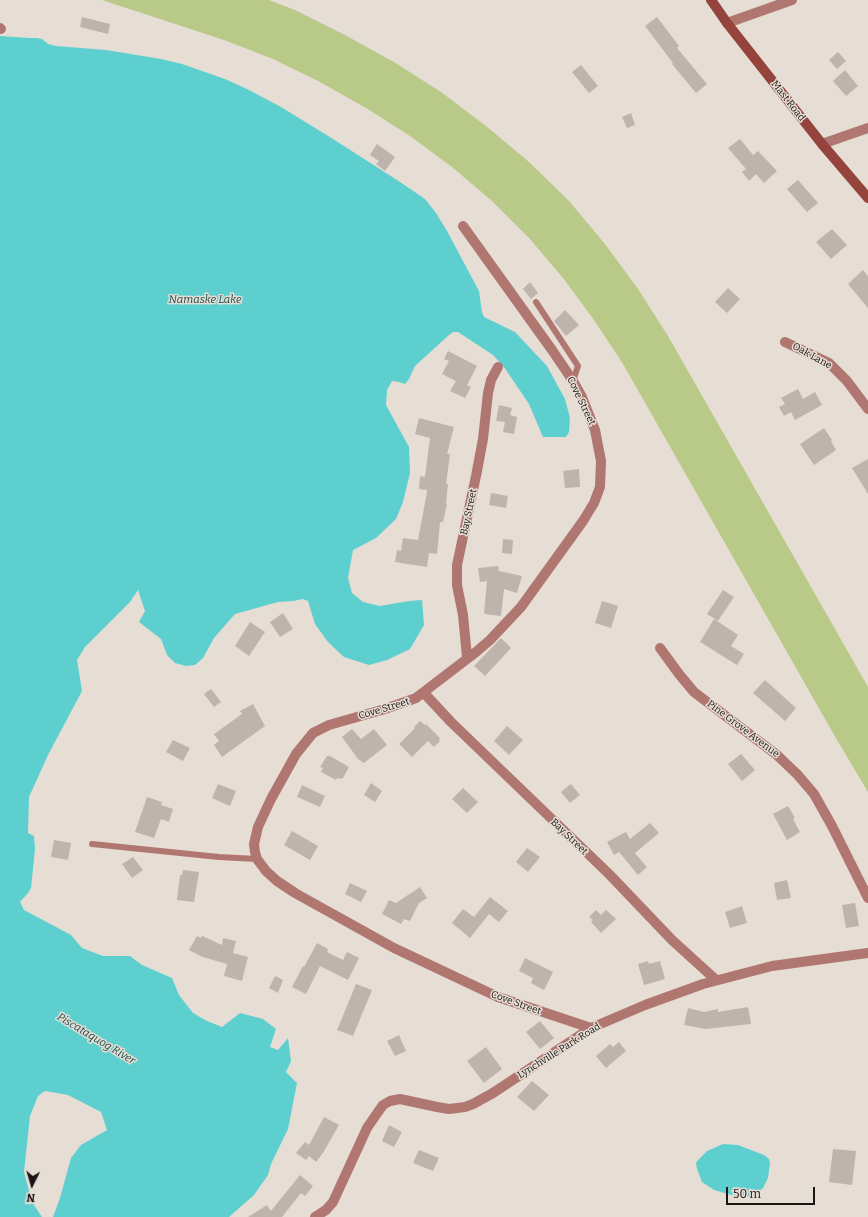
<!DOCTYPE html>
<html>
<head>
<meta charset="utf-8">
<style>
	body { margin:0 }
	#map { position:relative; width:868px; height:1217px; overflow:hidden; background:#e6ddd4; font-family:Bitter,serif }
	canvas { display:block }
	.north { position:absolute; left:12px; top:1165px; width:40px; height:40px; -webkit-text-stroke:3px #e6ddd4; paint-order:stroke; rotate:185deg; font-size:11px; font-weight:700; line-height:16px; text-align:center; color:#191613 }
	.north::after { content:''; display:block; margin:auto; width:14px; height:18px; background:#191613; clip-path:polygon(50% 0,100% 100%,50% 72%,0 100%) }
	.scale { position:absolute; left:726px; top:1187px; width:89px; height:18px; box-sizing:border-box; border:2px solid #191613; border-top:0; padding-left:5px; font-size:12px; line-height:14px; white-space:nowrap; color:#191613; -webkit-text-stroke:3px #e6ddd4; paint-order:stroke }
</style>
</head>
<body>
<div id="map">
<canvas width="868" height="1217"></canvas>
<div class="north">N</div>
<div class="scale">50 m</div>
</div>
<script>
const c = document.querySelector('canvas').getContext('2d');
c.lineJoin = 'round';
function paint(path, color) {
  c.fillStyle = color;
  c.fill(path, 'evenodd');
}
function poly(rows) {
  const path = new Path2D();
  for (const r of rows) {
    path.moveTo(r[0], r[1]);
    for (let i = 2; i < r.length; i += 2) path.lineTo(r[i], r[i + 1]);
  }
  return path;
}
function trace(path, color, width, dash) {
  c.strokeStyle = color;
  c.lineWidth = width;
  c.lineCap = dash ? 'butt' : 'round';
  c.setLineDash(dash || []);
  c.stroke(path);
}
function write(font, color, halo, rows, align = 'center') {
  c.font = font + ' Bitter,serif';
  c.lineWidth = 3;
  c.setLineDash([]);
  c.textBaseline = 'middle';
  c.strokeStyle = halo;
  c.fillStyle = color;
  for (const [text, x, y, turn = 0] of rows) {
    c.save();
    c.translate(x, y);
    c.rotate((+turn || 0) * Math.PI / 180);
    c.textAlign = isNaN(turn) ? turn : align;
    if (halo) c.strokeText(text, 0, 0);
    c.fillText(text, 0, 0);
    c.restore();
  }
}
paint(poly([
	[102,0,269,0,295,10,345,35,394,62,441,92,486,126,529,162,569,201,605,244,638,289,668,336,868,687,868,792,837,740,623,364,594,320,563,278,529,238,492,201,452,167,410,136,366,108,320,82,273,59,224,40]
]), '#b9ca88');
paint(poly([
	[0,36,30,38,36,38,42,39,48,44,56,46,106,50,161,59,182,64,225,79,249,90,281,107,333,139,400,182,425,199,436,213,447,231,479,291,482,312,484,317,515,332,547,366,565,399,570,418,569,432,566,437,543,437,529,404,504,367,493,355,458,332,453,332,449,335,415,366,409,379,405,384,399,382,392,381,387,390,386,405,409,447,410,473,403,502,396,519,376,538,353,550,348,578,352,593,363,602,380,606,409,601,422,600,424,625,410,649,387,660,369,665,344,657,328,642,315,624,308,601,303,599,293,601,278,602,235,614,214,638,203,658,195,665,186,666,175,663,167,655,161,639,139,622,145,611,138,590,130,602,85,647,77,660,82,691,48,755,29,797,28,833,34,836,35,849,31,888,28,893,20,902,24,910,71,935,82,948,103,956,130,956,142,965,172,978,179,995,193,1013,207,1021,222,1027,240,1013,263,1019,276,1029,270,1047,278,1050,288,1038,291,1061,286,1072,297,1083,288,1129,271,1164,268,1175,254,1195,229,1217,53,1217,60,1198,71,1158,81,1145,107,1130,101,1112,68,1095,45,1091,38,1096,30,1116,24,1172,32,1202,42,1217,0,1217],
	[723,1144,738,1145,764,1155,769,1159,770,1163,768,1178,763,1188,756,1194,747,1197,731,1195,714,1190,702,1182,697,1169,696,1163,698,1160,707,1151]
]), '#5ecfcf');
paint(poly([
	[82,17,110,24,108,34,80,27],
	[657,17,679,46,677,48,707,84,696,93,672,64,673,63,645,26],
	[838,52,846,61,837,69,829,60],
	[581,65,598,86,589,93,572,72],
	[845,70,858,86,846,96,833,81],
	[631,113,635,125,627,128,622,117],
	[740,139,753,155,758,151,777,171,764,183,756,174,749,181,742,172,746,169,728,148],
	[377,144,395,157,385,171,376,164,379,161,370,155],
	[798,180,818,203,807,212,787,189],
	[832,229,847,245,831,259,816,242],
	[863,270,868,276,868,308,848,284],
	[530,282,538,293,531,299,523,289],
	[728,288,740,299,727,313,715,302],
	[565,310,579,325,566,336,554,321],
	[448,351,477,366,467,385,471,387,465,398,450,391,456,381,442,374,449,361,444,359],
	[798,389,803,399,815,392,822,405,795,420,791,412,784,416,779,407,785,404,781,398],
	[499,405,512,408,510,415,517,417,514,434,503,432,505,422,496,421],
	[419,418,454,427,447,454,450,454,446,484,448,484,446,503,447,504,443,522,440,522,437,554,429,553,427,567,395,562,397,550,401,551,403,538,418,540,427,492,427,490,419,489,420,476,425,477,430,438,415,434],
	[824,428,832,440,831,441,836,450,814,465,800,444],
	[868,459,868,494,852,468],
	[579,469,580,487,565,488,563,471],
	[491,493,508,496,506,508,489,505],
	[503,539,513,540,512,554,502,553],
	[498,566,499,571,522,576,517,593,504,589,501,616,484,614,487,581,480,582,478,568],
	[723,590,734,597,718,621,707,614],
	[602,601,618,606,611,628,595,623],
	[283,613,293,629,280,637,270,622],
	[714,619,738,635,731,646,744,654,737,665,700,642],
	[250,622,265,632,249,656,235,646],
	[501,638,511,648,485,676,474,666],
	[765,680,796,708,785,721,753,693],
	[211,689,221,702,214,707,204,694],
	[253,704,265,726,222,757,214,745,219,741,214,734,242,714,240,711],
	[420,721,425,725,426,724,440,738,439,739,440,741,434,747,428,741,412,757,399,744,415,728,414,727],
	[507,726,523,740,509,755,494,741],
	[352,729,361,739,374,729,387,745,364,763,358,759,342,737],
	[173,740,190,748,183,761,166,752],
	[741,754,755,770,742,781,728,764],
	[327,756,330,756,349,767,343,778,340,779,337,778,336,780,321,772,323,768,320,767],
	[371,783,382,791,375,802,364,795],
	[218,784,236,791,230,806,212,798],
	[571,784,580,795,570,803,561,792],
	[302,785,325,796,320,807,297,797],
	[463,788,478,802,467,813,452,799],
	[147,797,162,802,161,805,173,809,169,822,161,819,154,838,135,832],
	[788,806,795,818,793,819,800,832,787,840,773,814],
	[650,823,659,833,635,853,647,867,638,875,619,852,614,855,607,842,626,832,630,839],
	[292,831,318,846,310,860,284,845],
	[54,840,71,843,68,860,51,857],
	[527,848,540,857,528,872,516,862],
	[133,857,143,870,132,878,122,864],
	[183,870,199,872,194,902,177,900,180,875,182,875],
	[787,880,791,898,777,900,774,883],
	[350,883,367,891,361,902,345,894],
	[420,887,427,898,419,903,410,921,404,919,401,924,382,914,389,900,396,903],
	[490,897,508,911,499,922,489,914,470,938,452,923,463,909,474,917],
	[855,903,859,926,846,928,842,905],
	[742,906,747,923,730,928,725,912],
	[596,910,601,915,606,910,616,919,601,933,591,922,593,920,589,917],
	[197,936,201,938,202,936,222,945,223,938,236,941,233,953,248,957,242,981,224,976,227,964,203,957,189,950],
	[317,943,328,949,327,952,343,960,347,952,359,958,348,980,320,966,306,994,292,987,303,966,304,967],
	[525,958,553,972,544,990,531,983,533,978,519,971],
	[648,961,649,964,660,961,665,979,644,985,638,964],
	[275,976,283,980,278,993,269,988],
	[356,984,372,990,353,1036,337,1030],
	[748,1007,751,1024,705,1029,684,1025,688,1008,704,1012,718,1009,718,1012],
	[540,1021,554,1038,540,1049,526,1032],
	[399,1035,406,1051,395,1056,387,1041],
	[619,1042,626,1051,606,1068,596,1056,610,1044,613,1047],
	[486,1047,502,1069,484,1083,467,1061],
	[532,1081,549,1095,534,1111,517,1097],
	[324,1117,339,1125,323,1153,316,1162,309,1156,306,1160,296,1153,305,1142,309,1145],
	[389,1125,402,1132,394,1147,382,1141],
	[833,1149,856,1151,852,1185,829,1182],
	[419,1150,439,1158,433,1171,413,1163],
	[300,1175,313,1186,305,1196,301,1193,282,1217,248,1217,267,1205,271,1211]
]), '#bfb4ad');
trace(poly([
	[536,302,578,366,573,381],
	[92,844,219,857,257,859]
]), '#b07771', 6);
trace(poly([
	[727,23,792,0],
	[0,28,1,29],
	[822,144,868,128],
	[463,226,552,350,573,381,582,397,595,430,601,461,600,487,594,503,583,521,521,607,490,640,476,652,416,698,385,709,329,725,313,733,296,754,271,799,258,827,254,844,255,852,257,859,266,871,277,881,295,893,394,948,498,997,591,1028],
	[785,342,829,363,847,381,868,409],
	[660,648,679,674,694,692,777,755,797,774,814,794,832,826,868,898],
	[467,657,463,615,457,585,457,565,476,476,483,439,488,393,491,380,498,367],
	[424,693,451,722,609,874,672,940,716,980],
	[315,1217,326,1210,333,1202,367,1128,378,1112,383,1105,390,1101,400,1099,437,1107,449,1109,465,1107,473,1104,493,1093,591,1028,645,1005,703,984,772,966,868,953]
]), '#b07771', 10);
trace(poly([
	[711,0,727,23,822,144,868,198]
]), '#94433d', 10);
write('10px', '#191613', '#e6ddd4', [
	["Mast Road",788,101,52],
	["Oak Lane",812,356,29],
	["Cove Street",581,401,64],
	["Bay Street",469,512,-78],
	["Cove Street",384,709,-17],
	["Pine Grove Avenue",743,729,37],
	["Bay Street",569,837,44],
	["Cove Street",516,1003,20],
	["Lynchville Park Road",559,1051,-32]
]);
write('italic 11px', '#184b4b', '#e6ddd4', [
	["Namaske Lake",205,300],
	["Piscataquog River",96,1039,31]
]);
</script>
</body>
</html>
